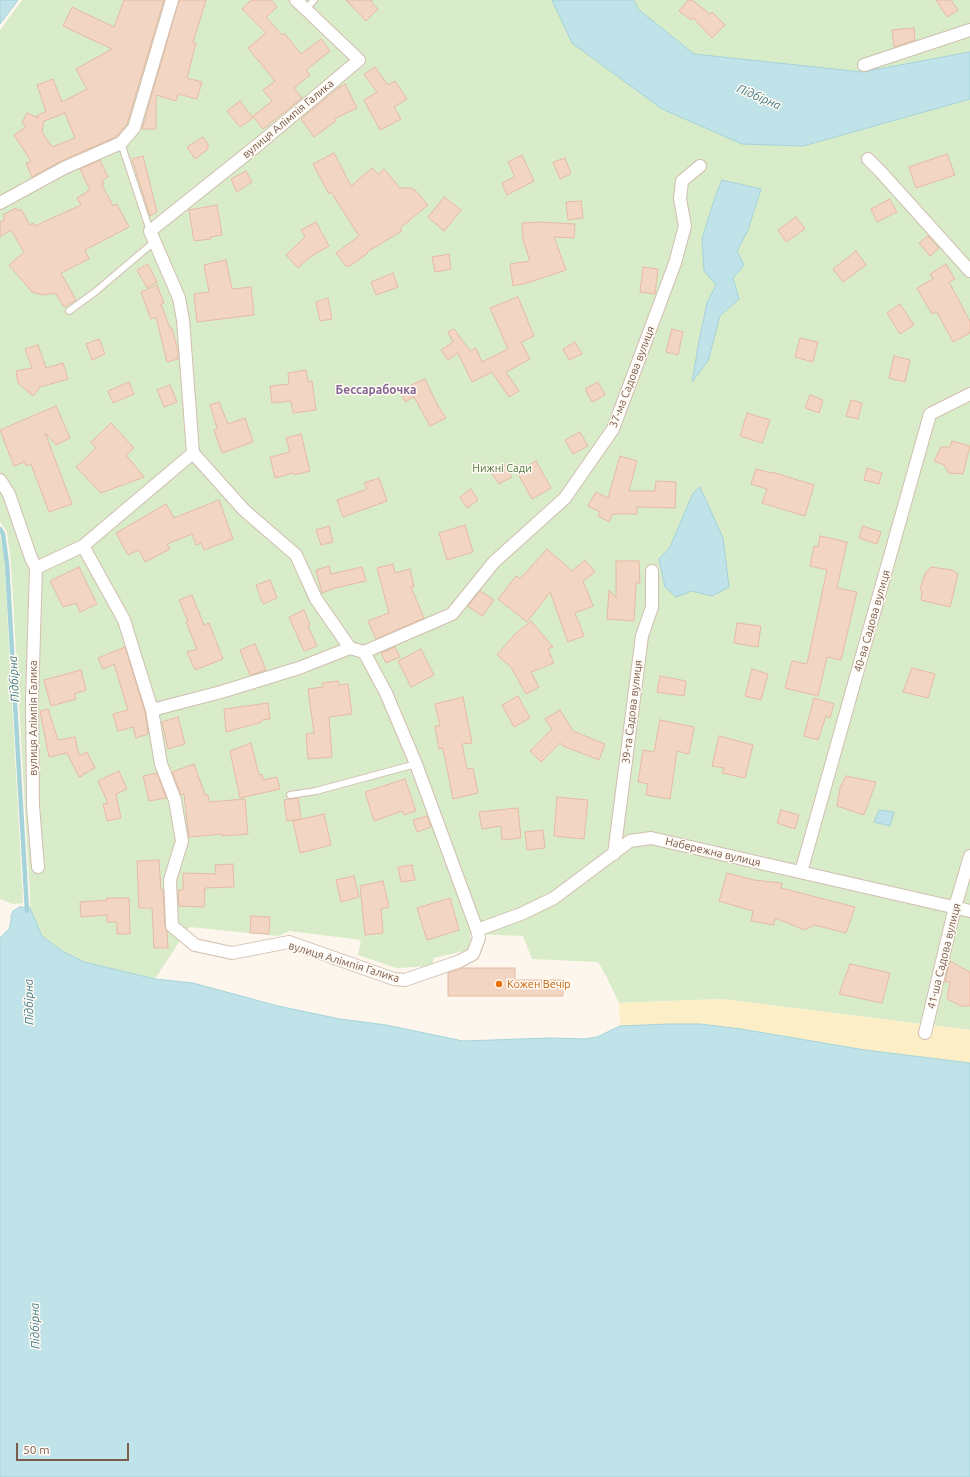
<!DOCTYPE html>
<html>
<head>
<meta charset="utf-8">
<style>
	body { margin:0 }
	#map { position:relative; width:970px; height:1477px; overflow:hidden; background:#fdf6ec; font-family:Ubuntu,sans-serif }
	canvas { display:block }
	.scale { position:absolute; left:16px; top:1443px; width:113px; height:18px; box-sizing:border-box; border:2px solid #7a5c4d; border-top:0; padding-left:5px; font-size:12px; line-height:14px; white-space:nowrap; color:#7a5c4d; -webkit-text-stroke:3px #fffaf3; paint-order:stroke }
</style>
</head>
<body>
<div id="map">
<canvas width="970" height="1477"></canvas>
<div class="scale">50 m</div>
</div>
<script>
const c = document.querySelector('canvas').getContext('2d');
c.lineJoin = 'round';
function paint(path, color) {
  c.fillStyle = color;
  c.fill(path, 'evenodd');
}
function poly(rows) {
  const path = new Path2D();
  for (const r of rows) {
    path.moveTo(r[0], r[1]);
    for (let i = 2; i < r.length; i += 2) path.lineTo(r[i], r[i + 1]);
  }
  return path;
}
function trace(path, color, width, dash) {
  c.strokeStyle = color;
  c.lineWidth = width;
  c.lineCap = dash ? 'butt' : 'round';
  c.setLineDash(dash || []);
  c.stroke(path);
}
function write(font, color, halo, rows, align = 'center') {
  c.font = font + ' Ubuntu,sans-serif';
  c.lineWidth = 3;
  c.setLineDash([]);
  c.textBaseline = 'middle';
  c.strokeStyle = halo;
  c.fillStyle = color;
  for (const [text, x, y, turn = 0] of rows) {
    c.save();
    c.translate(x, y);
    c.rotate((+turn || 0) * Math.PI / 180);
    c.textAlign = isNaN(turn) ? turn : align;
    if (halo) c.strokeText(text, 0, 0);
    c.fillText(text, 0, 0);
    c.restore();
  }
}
paint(poly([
	[22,0,970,0,970,1030,721,999,619,1003,606,976,598,962,532,959,523,936,470,934,473,949,434,958,432,966,397,968,358,955,361,940,289,931,279,936,189,927,155,979,84,962,62,951,42,936,30,908,30,896,11,564,7,532,0,522,0,30],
	[0,535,4,555,23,903,13,904,0,899]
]), '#d8ecc9');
paint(poly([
	[721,999,970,1030,970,1063,865,1050,741,1029,700,1024,668,1024,620,1026,619,1003]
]), '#fcefc7');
const water = poly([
	[0,0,18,0,0,24,0,0],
	[552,0,634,0,638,9,694,54,862,72,970,52,970,99,803,146,742,144,662,109,572,43,552,0],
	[722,180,761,189,748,230,737,251,744,265,733,278,739,299,720,316,708,361,692,382,699,341,707,303,716,285,704,271,702,239,714,200,722,180],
	[700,487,723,538,729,587,712,596,692,591,676,597,665,587,659,559,670,547,693,493,700,487],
	[879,810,894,812,890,826,874,822,879,810],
	[20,907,30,908,42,936,62,951,84,962,155,979,193,983,278,1006,340,1019,386,1025,463,1041,550,1038,585,1039,597,1037,620,1026,668,1024,700,1024,741,1029,865,1050,970,1063,970,1477,0,1477,0,938,9,929,11,922,11,916,13,911,20,907]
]);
paint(water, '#bfe3e8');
trace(water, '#a5d3da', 1);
trace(poly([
	[0,529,3,534,7,564,27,911]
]), '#a5d3da', 4.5);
const building = poly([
	[124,0,164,0,127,124,118,135,111,139,61,161,32,177,26,163,31,161,14,135,26,127,22,123,27,113,38,118,37,116,46,111,37,85,53,79,62,102,87,89,76,69,112,49,63,26,72,7,114,27,124,0],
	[65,113,75,138,52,147,42,132,44,121,65,113],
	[179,0,206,0,193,42,196,43,187,78,202,82,197,99,178,94,176,101,156,95,156,129,142,129,179,0],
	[251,0,271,0,277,7,266,17,282,35,284,33,301,54,321,39,330,51,306,70,310,75,294,88,302,98,263,129,253,116,272,101,263,90,275,81,248,48,266,33,242,9,251,0],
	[346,0,373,0,371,2,378,9,366,21,346,0],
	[688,0,692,0,710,14,712,12,725,25,712,38,693,18,691,20,679,11,688,0],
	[936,0,951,0,958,10,947,17,936,0],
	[914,28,915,40,894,47,892,30,914,28],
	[375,67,388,85,395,81,407,99,394,107,401,119,380,130,364,100,377,92,364,74,375,67],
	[345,84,357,108,334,119,336,121,314,137,301,119,337,89,345,84],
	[240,101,253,118,240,127,227,111,240,101],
	[203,137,208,144,208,149,195,159,187,147,203,137],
	[334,153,351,186,372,168,378,174,384,169,400,188,411,188,415,190,428,205,400,228,402,231,367,252,368,253,350,266,346,266,336,253,359,236,331,192,329,194,313,164,334,153],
	[947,154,955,175,916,188,909,167,947,154],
	[522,155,534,181,507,195,502,183,515,177,508,162,522,155],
	[143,156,157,212,150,216,132,159,143,156],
	[565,158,571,174,560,179,553,162,565,158],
	[100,160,108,177,102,180,104,184,102,185,113,206,117,204,129,227,85,250,89,259,61,273,76,300,64,307,55,293,43,295,32,292,9,265,24,252,11,230,0,237,0,222,5,219,3,215,16,208,18,211,21,209,30,225,33,223,35,226,81,205,77,198,90,190,80,169,100,160],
	[246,171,252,182,237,192,231,179,246,171],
	[444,197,461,210,444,231,428,217,444,197],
	[890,199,897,212,877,222,871,209,890,199],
	[581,201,583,218,568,220,566,202,581,201],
	[217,205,222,235,210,237,211,239,194,241,189,210,217,205],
	[796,217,805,229,786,242,778,230,796,217],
	[316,222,329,246,310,257,298,268,286,255,305,237,301,230,316,222],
	[540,222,575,224,574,238,554,237,566,270,527,283,513,286,510,264,530,261,523,240,522,223,540,222],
	[928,236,939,248,930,256,919,243,928,236],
	[856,251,866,265,843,282,833,269,856,251],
	[449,254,451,269,435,272,432,257,449,254],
	[226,260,232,289,251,287,254,315,197,322,194,294,209,292,204,265,226,260],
	[148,264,157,282,147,288,137,270,148,264],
	[946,264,955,279,949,282,970,321,970,333,953,342,937,312,932,314,917,288,933,279,930,274,946,264],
	[643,267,658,269,655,294,640,292,643,267],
	[393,273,398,287,376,295,371,282,393,273],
	[157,285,164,303,161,304,170,328,172,328,178,351,178,359,167,362,156,317,151,319,141,292,157,285],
	[518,297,534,336,521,342,530,359,506,372,519,391,509,397,492,372,472,382,458,353,448,360,441,350,453,342,448,332,454,329,470,351,476,348,482,362,508,349,490,308,518,297],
	[328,298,332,319,320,321,316,302,328,298],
	[900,304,914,325,900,334,887,313,900,304],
	[672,329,683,332,678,355,666,352,672,329],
	[800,338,818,342,813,362,795,357,800,338],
	[99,339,105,354,92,360,86,344,99,339],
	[575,342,582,354,569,360,563,349,575,342],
	[38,345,46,368,63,363,68,379,40,387,33,396,18,383,16,371,32,368,25,349,38,345],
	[894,356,910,360,905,382,889,378,894,356],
	[306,370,308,382,312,381,316,410,293,413,291,401,272,403,270,386,289,384,288,373,306,370],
	[425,379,438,406,446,418,430,426,414,397,405,402,400,390,425,379],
	[129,382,134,394,113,403,108,391,129,382],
	[598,382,605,395,592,402,585,389,598,382],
	[170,385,177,402,164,407,157,390,170,385],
	[810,395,823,400,819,413,805,408,810,395],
	[851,400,862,403,858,419,846,416,851,400],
	[219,402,228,424,245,418,253,442,222,453,214,430,217,428,210,405,219,402],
	[56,406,70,438,56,445,45,433,72,504,49,512,31,464,26,466,24,462,14,466,0,430,56,406],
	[747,413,770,420,762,443,740,436,747,413],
	[111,423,134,448,126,455,144,477,101,493,76,467,96,448,91,442,111,423],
	[580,432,588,446,573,454,565,440,580,432],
	[301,434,310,471,294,475,293,473,275,478,270,457,290,452,286,438,301,434],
	[952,441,970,446,963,474,949,473,944,465,934,461,941,447,950,447,952,441],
	[620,456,637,461,629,491,655,491,656,481,676,482,675,508,637,507,637,514,613,514,609,522,598,516,600,512,588,506,596,492,608,498,620,456],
	[536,461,551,488,532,499,517,472,536,461],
	[504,464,512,477,499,484,491,472,504,464],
	[867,468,882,473,879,484,864,480,867,468],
	[756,469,771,473,772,472,814,485,805,516,762,503,767,489,751,484,756,469],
	[379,478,387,501,343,517,337,500,367,489,364,483,379,478],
	[471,489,478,500,467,508,460,497,471,489],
	[219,500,233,539,204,550,201,543,196,545,192,534,167,544,170,549,145,562,139,550,128,555,116,533,166,504,174,518,219,500],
	[465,525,473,552,447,560,439,533,465,525],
	[329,526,333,542,321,545,316,530,329,526],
	[863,526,881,532,877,544,859,538,863,526],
	[820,536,847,542,837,588,857,592,841,660,827,657,818,696,785,688,792,661,807,664,827,570,810,566,814,546,818,547,820,536],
	[547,549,572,571,585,560,595,572,583,581,593,606,575,613,584,636,568,642,550,592,527,622,498,599,516,576,520,579,547,549],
	[616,561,639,561,640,583,636,583,634,621,607,619,609,590,616,598,616,561],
	[393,564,395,573,410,569,414,587,411,587,424,618,376,639,368,621,389,613,377,568,393,564],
	[329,566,331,574,362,567,366,581,335,588,322,593,316,570,329,566],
	[79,567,97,604,80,612,76,603,63,607,50,581,79,567],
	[931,567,952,570,958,574,950,607,921,600,922,592,920,590,925,573,931,567],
	[270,580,277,598,263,604,256,585,270,580],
	[480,591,494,600,482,616,468,606,480,591],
	[192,595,204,625,209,623,223,659,195,670,187,652,197,649,186,622,188,621,179,600,192,595],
	[304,610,310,625,308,626,317,646,304,651,289,617,304,610],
	[531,621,553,647,548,649,554,663,531,672,539,687,526,694,511,667,497,655,514,635,531,621],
	[737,623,761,626,758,647,734,643,737,623],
	[255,644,266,670,250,675,240,650,255,644],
	[125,647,145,712,148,734,136,738,133,727,118,731,113,714,128,710,114,664,103,669,98,658,125,647],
	[395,647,400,657,386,663,381,653,395,647],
	[421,649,434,675,411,687,398,661,421,649],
	[912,668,935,674,928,698,903,692,912,668],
	[752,669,768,674,761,700,745,696,752,669],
	[81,670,86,690,74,694,76,699,51,706,44,680,81,670],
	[660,676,686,681,684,696,657,692,660,676],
	[338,681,339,685,348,684,352,714,329,717,332,757,308,759,306,734,314,733,308,689,323,687,322,683,338,681],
	[518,696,530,718,514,727,502,705,518,696],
	[463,697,472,743,462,744,467,769,473,768,478,793,453,799,443,748,439,749,435,726,440,726,435,704,463,697],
	[814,698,834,704,830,718,826,716,818,740,804,736,814,698],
	[268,703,270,719,262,720,262,722,226,732,224,709,268,703],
	[48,709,58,740,75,737,79,756,87,752,95,768,82,775,82,776,79,777,67,753,49,757,40,711,48,709],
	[560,710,573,731,605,744,599,760,563,746,560,743,541,762,530,751,552,729,545,719,560,710],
	[178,717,185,744,168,749,162,722,178,717],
	[660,720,694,727,689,754,677,751,670,799,646,795,648,784,638,782,643,750,654,752,660,720],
	[719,736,753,745,745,778,722,773,724,768,712,766,719,736],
	[251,743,259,775,262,774,263,780,277,777,280,789,240,798,230,751,251,743],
	[194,764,205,795,208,795,209,802,245,799,248,834,222,836,222,834,189,837,184,794,181,795,172,772,194,764],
	[119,771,127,789,116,794,121,818,107,821,103,804,108,803,98,781,119,771],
	[157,773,166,798,149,801,143,776,157,773],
	[846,776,876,782,864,815,837,806,840,788,846,776],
	[405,779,416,811,404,815,402,811,374,821,365,792,405,779],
	[557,797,588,800,584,839,554,836,557,797],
	[298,798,301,819,287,821,284,800,298,798],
	[518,808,521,838,502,840,501,826,482,829,479,812,518,808],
	[781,810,799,815,795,829,777,823,781,810],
	[324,814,331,845,300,853,293,821,324,814],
	[427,816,431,827,417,832,413,820,427,816],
	[543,830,545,848,527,850,525,832,543,830],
	[159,860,161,890,163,890,165,926,167,932,168,948,154,948,152,908,139,908,137,861,159,860],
	[233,864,234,887,205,888,204,907,179,906,178,890,183,890,183,873,216,874,215,865,233,864],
	[412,865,415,880,401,882,398,867,412,865],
	[727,873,754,880,782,883,781,888,855,907,846,933,814,925,805,930,775,918,774,925,751,921,753,911,719,901,727,873],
	[354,876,359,897,341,902,336,880,354,876],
	[383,881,389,907,381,909,383,933,365,935,360,886,383,881],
	[107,898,129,898,130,934,117,934,117,922,107,922,107,915,81,917,80,902,107,900,107,898],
	[450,898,459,930,427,940,417,908,450,898],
	[251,916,270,917,269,934,250,933,251,916],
	[950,961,970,972,970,1006,961,1006,947,999,950,982,945,982,950,961],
	[850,964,890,973,882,1003,839,994,850,964],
	[463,968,515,968,515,980,563,980,563,996,448,996,448,973,463,968]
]);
paint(building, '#f3d5c3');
trace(building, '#e6bba3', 1);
const lane = poly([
	[306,9,314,0],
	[121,143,150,231],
	[69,311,95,292,154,242],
	[290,795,316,791,416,764]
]);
const street = poly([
	[864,65,970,30],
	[868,159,880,171,970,271],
	[0,203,64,168,121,143,134,128,172,0],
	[0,480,9,494,31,558,36,568,32,700,33,806,38,867],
	[83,546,124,620,152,710,161,764,175,800,182,841,170,880,172,926,195,945,232,953,289,942,394,979,405,980,460,961,473,954,479,938,477,930,416,764,386,693,364,652,350,648,316,599,296,555,244,510,193,453,183,320,179,298,150,231,259,144,359,60,296,0],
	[36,568,83,546,193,453],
	[364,652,452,614,494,562,565,498,613,429,675,263,685,226,680,199,682,181,700,166],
	[152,710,221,692,299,668,350,648],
	[614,854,642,636,652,607,652,571],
	[801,872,930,414,970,394],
	[477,930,521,914,554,898,630,841,651,838,970,911],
	[925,1033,955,907,970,856]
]);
trace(lane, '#d1beb0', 8);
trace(street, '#d1beb0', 14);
trace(lane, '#fff', 6);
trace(street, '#fff', 12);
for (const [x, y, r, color] of [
	[499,984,4,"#e8710a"]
]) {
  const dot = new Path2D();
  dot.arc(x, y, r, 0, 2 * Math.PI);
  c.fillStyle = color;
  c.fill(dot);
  trace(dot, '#fffaf3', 1.5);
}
write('11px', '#7a5c4d', '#fffaf3', [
	["вулиця Алімпія Галика",288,119,-40],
	["37-ма Садова вулиця",632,377,-69],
	["40-ва Садова вулиця",872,621,-74],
	["39-та Садова вулиця",632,712,-83],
	["вулиця Алімпія Галика",33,718,-90],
	["Набережна вулиця",713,852,13],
	["41-ша Садова вулиця",944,956,-76],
	["вулиця Алімпія Галика",344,962,17]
]);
write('11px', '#537a41', '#fffaf3', [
	["Нижні Сади",502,468]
]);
write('11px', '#c56008', '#fffaf3', [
	["Кожен Вечір",507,984]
], 'left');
write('italic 12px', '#437c86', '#fffaf3', [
	["Підбірна",759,97,23],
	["Підбірна",14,679,-93],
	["Підбірна",29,1002,-91],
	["Підбірна",35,1326,-91]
]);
write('bold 12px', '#846695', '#fffaf3', [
	["Бессарабочка",376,390]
]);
</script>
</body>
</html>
